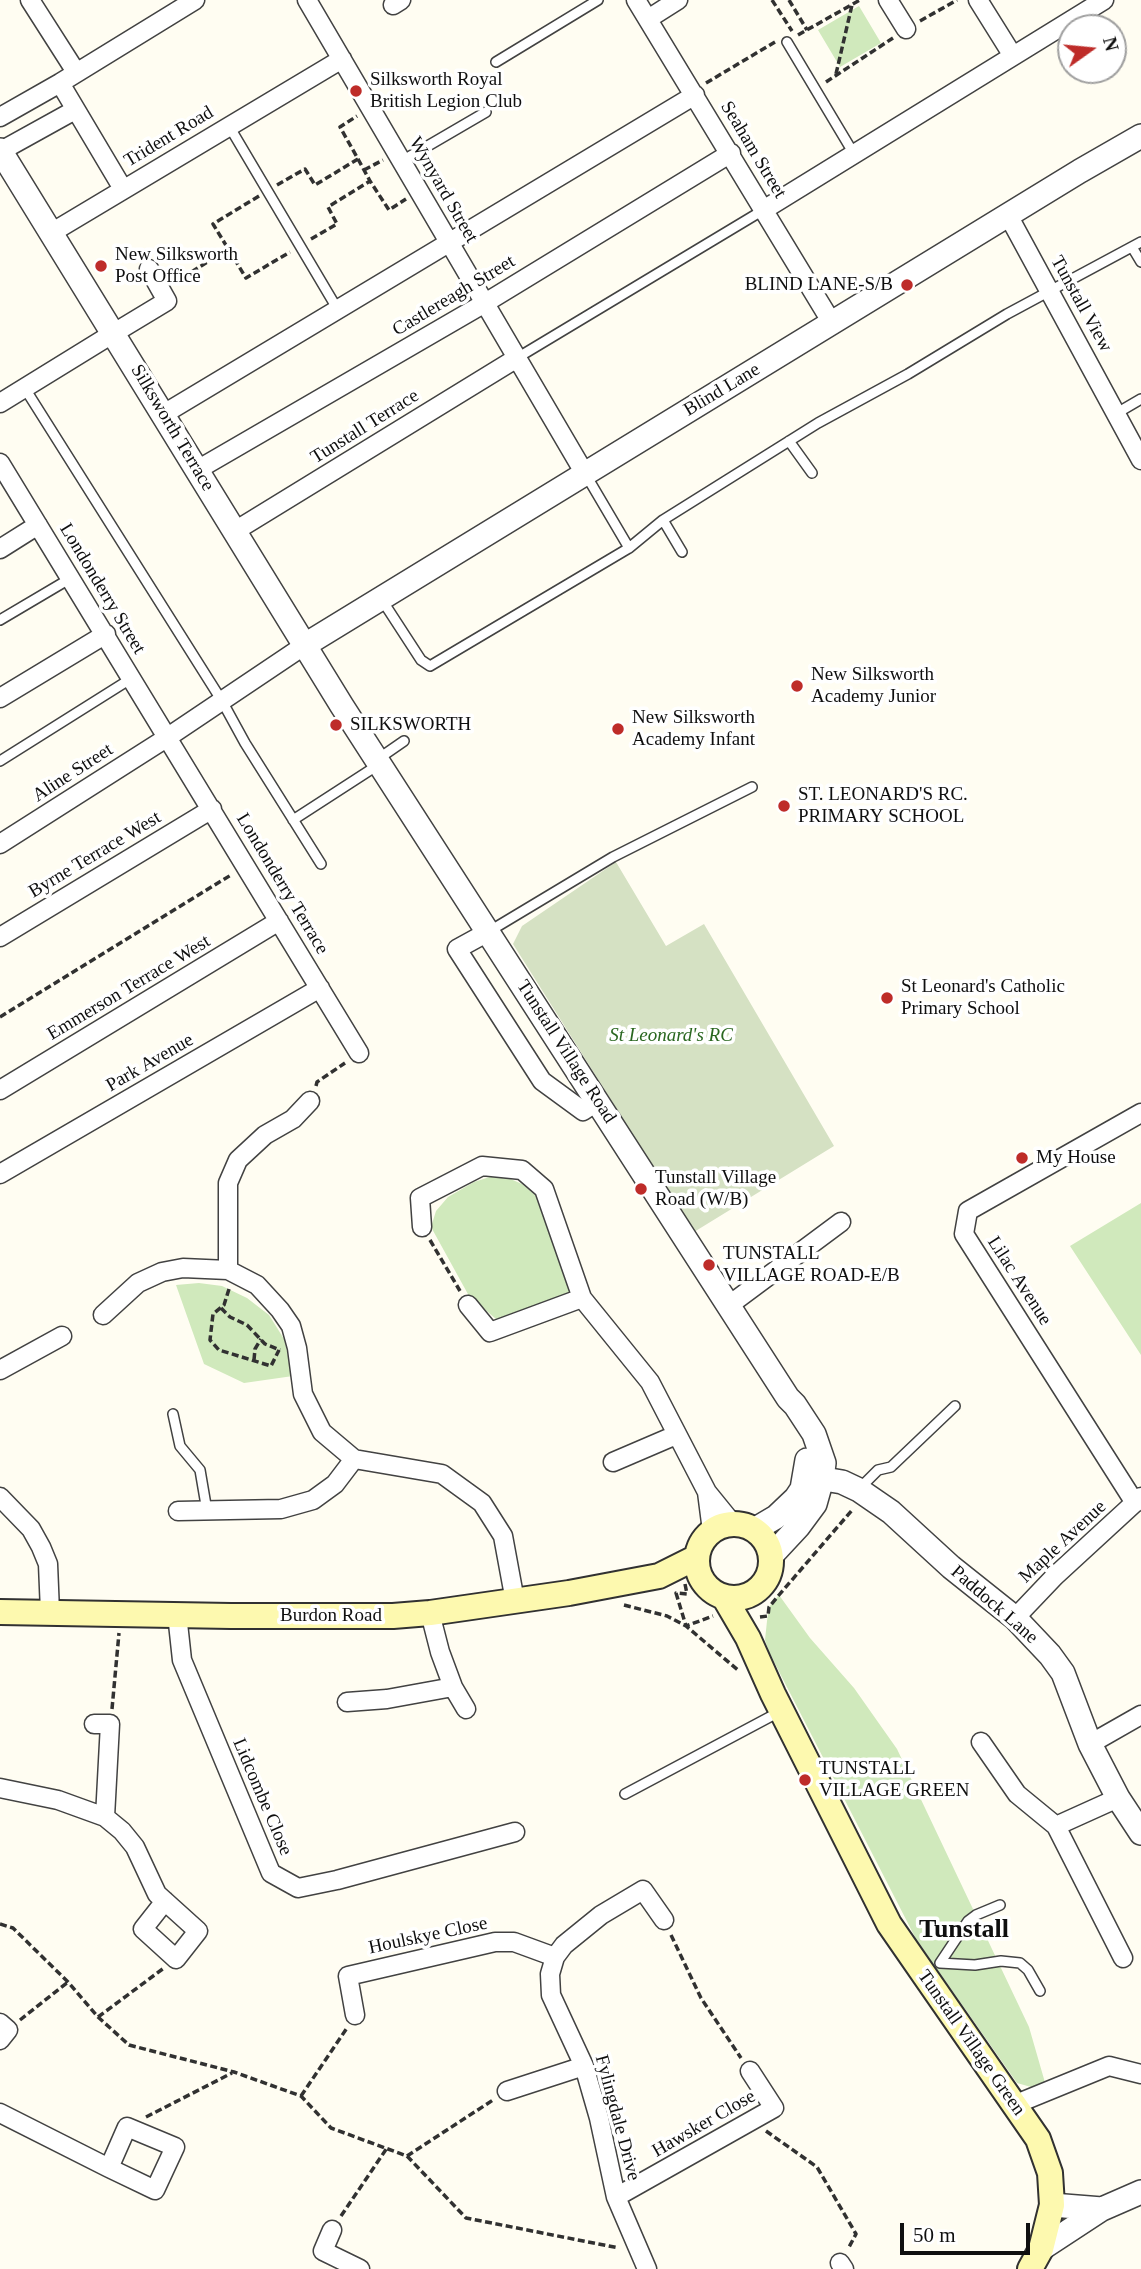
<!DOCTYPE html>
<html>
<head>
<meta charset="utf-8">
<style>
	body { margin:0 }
	#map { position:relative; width:1141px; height:2269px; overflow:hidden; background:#fffdf2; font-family:"Times New Roman",serif }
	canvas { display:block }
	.north { position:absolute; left:1057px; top:14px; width:70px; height:70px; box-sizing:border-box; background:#fff; border:2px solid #9f9f9f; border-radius:50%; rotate:75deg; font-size:19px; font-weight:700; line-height:28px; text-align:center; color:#0f0f0f }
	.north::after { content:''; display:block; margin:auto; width:24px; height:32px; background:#be2c29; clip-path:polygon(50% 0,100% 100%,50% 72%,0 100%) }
	.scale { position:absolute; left:900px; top:2223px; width:130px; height:32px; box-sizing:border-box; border:4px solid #0f0f0f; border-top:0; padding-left:9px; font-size:21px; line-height:24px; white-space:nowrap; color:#0f0f0f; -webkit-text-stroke:5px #fff; paint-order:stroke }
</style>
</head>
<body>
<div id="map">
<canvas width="1141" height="2269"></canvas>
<div class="north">N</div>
<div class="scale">50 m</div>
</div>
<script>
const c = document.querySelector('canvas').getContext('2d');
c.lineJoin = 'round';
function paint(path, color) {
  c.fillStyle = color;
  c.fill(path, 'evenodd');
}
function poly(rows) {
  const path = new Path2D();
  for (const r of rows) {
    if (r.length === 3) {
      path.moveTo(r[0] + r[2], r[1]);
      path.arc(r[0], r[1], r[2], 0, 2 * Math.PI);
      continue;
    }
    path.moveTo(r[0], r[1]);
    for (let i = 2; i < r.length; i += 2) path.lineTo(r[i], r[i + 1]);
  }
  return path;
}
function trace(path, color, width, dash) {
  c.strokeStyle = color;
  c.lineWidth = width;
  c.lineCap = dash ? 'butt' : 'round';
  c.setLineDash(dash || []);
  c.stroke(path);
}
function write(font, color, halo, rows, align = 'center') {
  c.font = font + ' "Times New Roman",serif';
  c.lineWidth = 7;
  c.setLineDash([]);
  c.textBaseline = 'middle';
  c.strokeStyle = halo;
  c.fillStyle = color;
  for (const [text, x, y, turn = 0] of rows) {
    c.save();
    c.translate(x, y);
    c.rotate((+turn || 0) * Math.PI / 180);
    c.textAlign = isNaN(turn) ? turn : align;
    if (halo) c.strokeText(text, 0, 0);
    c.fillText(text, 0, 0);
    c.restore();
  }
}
paint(poly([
	[859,6,881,43,840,67,818,30],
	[499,1174,522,1184,540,1199,575,1290,569,1295,496,1319,469,1296,431,1227,436,1211,448,1197,474,1182],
	[1141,1203,1141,1355,1070,1246],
	[199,1283,222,1286,247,1298,269,1315,284,1339,293,1376,244,1383,204,1364,176,1285],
	[779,1595,810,1638,854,1688,897,1749,1029,2027,1046,2086,1031,2087,1017,2083,916,1939,769,1652,765,1640,767,1621,769,1607]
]), '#d0e9bc');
paint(poly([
	[616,862,666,946,704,924,834,1146,694,1232,513,944,522,926]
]), '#d5e1c3');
const service = poly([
	[787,42,854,154],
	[496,62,598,0],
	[229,126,338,310],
	[402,161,486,112],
	[1132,247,1141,262],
	[517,358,765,209],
	[24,387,222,701,245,743,321,864],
	[1117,413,1141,399],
	[789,441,812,473],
	[586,475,629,548],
	[663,520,682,552],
	[382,600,421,660,430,666,629,548,663,520,818,423,908,374,1007,314,1141,242],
	[0,620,71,578],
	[378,759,404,741],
	[0,761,132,678],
	[293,820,378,765],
	[488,932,613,857,752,787],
	[173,1414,180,1446,200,1470,207,1511],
	[860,1488,878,1470,891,1467,955,1406],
	[625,1794,781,1711],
	[1000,1905,976,1915,968,1921,940,1963,975,1965,1001,1961,1020,1963,1028,1970,1040,1991]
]);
const minor = poly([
	[30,0,76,72],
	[307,0,585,474],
	[636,0,832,323],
	[888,0,906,29],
	[978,0,1013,56],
	[393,5,401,0],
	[648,19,678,0],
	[60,83,123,189],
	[0,117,60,83,195,0],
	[1,151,75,110],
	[765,209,1104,0],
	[1008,215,1141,460],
	[51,233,342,59],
	[114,333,167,301,149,269],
	[0,403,104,339],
	[162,415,695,95],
	[0,463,359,1053],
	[197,470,485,303,731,153],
	[235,531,517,358],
	[0,549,38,525],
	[0,698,106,634],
	[0,844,168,737,305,645],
	[488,932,457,949,542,1081,583,1111,598,1101],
	[0,937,212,809],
	[0,1090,279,921],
	[0,1174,320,988],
	[422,1227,420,1198,482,1166,522,1170,544,1189,582,1298,650,1382,707,1492,733,1524],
	[228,1270,228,1183,238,1160,265,1135,293,1119,310,1101],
	[468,1305,490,1332,582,1298],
	[728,1306,841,1222],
	[103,1315,138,1283,162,1272,183,1268,228,1270,257,1285,280,1310,291,1326,297,1348,303,1394,322,1432,354,1459,442,1474,482,1503,503,1536,515,1601],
	[0,1370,62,1336],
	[613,1462,676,1435],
	[707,1492,712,1531],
	[0,1497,31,1529,41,1547,48,1564,50,1612],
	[1135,1503,964,1234,968,1211,1141,1113],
	[178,1511,281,1509,313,1500,335,1484,354,1459],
	[177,1614,182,1660,271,1873,298,1888,337,1880,515,1832],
	[1015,1618,1055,1576,1141,1497],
	[453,1687,466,1709],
	[347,1702,387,1699,453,1687,440,1652,430,1613],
	[94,1724,110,1724,105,1817],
	[981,1742,1017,1794,1056,1826,1118,1798],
	[1090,1744,1141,1715],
	[0,1788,58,1800,105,1817,122,1831,135,1847,157,1894,198,1931,176,1959,143,1929,165,1901],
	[1056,1826,1123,1958],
	[355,2015,348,1976,495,1942,514,1942,555,1957],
	[0,2023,8,2030,0,2040],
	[507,2091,584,2066],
	[1016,2104,1109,2066,1141,2074],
	[0,2113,109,2168,155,2190,175,2147,127,2127,109,2168],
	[616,2197,774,2108,750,2071],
	[332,2230,323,2251,360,2269],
	[840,2263,844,2269],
	[647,2269,616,2197,599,2118,584,2066,551,1995,550,1974,555,1957,564,1945,601,1915,643,1890,664,1920]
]);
const tertiary = poly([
	[0,150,342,706,788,1398,795,1405,814,1434,824,1463,822,1479,815,1504,798,1527,771,1556],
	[305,645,1080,171,1141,136],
	[806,1476,842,1482,859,1490,891,1512,951,1567,1015,1618,1050,1655,1063,1673,1090,1744,1118,1798,1141,1833],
	[754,1530,776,1517,796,1498,802,1489,807,1460],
	[1052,2205,1102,2209],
	[1041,2249,1102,2209,1141,2192]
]);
const secondary = poly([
	[734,1561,37],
	[724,1597,748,1638,773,1694,889,1924,1038,2139,1050,2173,1052,2205,1041,2249,1030,2269],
	[0,1612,231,1616,393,1616,430,1613,569,1593,659,1576,697,1557]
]);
trace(service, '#424242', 12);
trace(minor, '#424242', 21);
trace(tertiary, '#424242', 26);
trace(secondary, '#313131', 28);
trace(poly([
	[772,0,792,31],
	[789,0,807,30],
	[920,21,957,0],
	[798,35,860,0],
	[836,74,852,5],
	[826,82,893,38],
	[706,83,775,42],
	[358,159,370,181],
	[364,170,383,160],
	[277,185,305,169,315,185,358,159,340,127,357,116],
	[259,196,213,224,246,278,290,252],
	[311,239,337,224,328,207,370,181,389,210,406,199],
	[174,283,228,249],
	[0,1017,231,875],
	[316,1086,317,1082,345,1063],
	[430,1240,460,1291],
	[229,1289,224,1305,213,1314,210,1340,219,1350,271,1366,279,1350],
	[221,1308,230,1317,247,1325,265,1344,280,1350],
	[254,1360,255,1349,261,1339],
	[685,1584,687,1594,676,1593,686,1626,713,1616],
	[624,1605,667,1616,686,1626,739,1671],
	[760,1617,768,1616,769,1607,779,1595,853,1509],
	[112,1709,119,1633],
	[0,1924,13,1928,68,1982,98,2017,129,2045,234,2072,301,2096,331,2128,407,2156,466,2218,619,2248],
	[671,1935,701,1998,741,2058],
	[98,2017,164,1968],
	[20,2020,68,1982],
	[301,2096,347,2028],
	[146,2117,232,2073],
	[766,2131,817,2167,856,2234,848,2249],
	[407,2156,493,2100],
	[341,2216,387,2148]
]), '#313131', 3.5, [7, 3.5]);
trace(service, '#fff', 9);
trace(minor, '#fff', 18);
trace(tertiary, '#fff', 23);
trace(secondary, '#fdf9af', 24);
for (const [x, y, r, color] of [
	[356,91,7,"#be2c29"],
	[101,266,7,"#be2c29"],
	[907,285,7,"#be2c29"],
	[797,686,7,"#be2c29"],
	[336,725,7,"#be2c29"],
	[618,729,7,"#be2c29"],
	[784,806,7,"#be2c29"],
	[887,998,7,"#be2c29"],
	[1022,1158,7,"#be2c29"],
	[641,1189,7,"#be2c29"],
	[709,1265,7,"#be2c29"],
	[805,1780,7,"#be2c29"]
]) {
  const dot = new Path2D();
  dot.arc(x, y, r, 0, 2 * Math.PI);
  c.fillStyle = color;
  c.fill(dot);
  trace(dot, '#fff', 2.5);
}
write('19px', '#0f0f0f', '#fff', [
	["Silksworth Royal",370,80],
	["British Legion Club",370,102],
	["New Silksworth",115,255],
	["Post Office",115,277],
	["BLIND LANE-S/B",893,285,"right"],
	["New Silksworth",811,675],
	["Academy Junior",811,697],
	["New Silksworth",632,718],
	["Academy Infant",632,740],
	["SILKSWORTH",350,725],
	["ST. LEONARD'S RC.",798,795],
	["PRIMARY SCHOOL",798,817],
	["St Leonard's Catholic",901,987],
	["Primary School",901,1009],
	["My House",1036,1158],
	["Tunstall Village",655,1178],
	["Road (W/B)",655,1200],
	["TUNSTALL",723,1254],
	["VILLAGE ROAD-E/B",723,1276],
	["TUNSTALL",819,1769],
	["VILLAGE GREEN",819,1791]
], 'left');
write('19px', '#0f0f0f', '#fff', [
	["Trident Road",169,137,-31],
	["Seaham Street",753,150,59],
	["Wynyard Street",443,190,60],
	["Castlereagh Street",454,296,-31],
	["Tunstall View",1081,304,61],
	["Blind Lane",722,390,-31],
	["Tunstall Terrace",365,427,-32],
	["Silksworth Terrace",172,428,59],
	["Londonderry Street",102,589,59],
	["Aline Street",73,773,-33],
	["Byrne Terrace West",95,855,-31],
	["Londonderry Terrace",282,884,59],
	["Emmerson Terrace West",129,988,-31],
	["Tunstall Village Road",566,1052,57],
	["Park Avenue",150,1063,-30],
	["Lilac Avenue",1019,1281,57],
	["Maple Avenue",1063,1542,-43],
	["Paddock Lane",994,1605,41],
	["Burdon Road",331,1616],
	["Lidcombe Close",262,1797,67],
	["Houlskye Close",428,1936,-12],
	["Tunstall Village Green",971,2043,55],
	["Fylingdale Drive",617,2118,75],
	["Hawsker Close",704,2124,-30]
]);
write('italic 19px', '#2a6720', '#fff', [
	["St Leonard's RC",671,1036]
]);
write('bold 26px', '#0f0f0f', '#fff', [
	["Tunstall",964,1930]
]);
</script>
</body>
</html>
